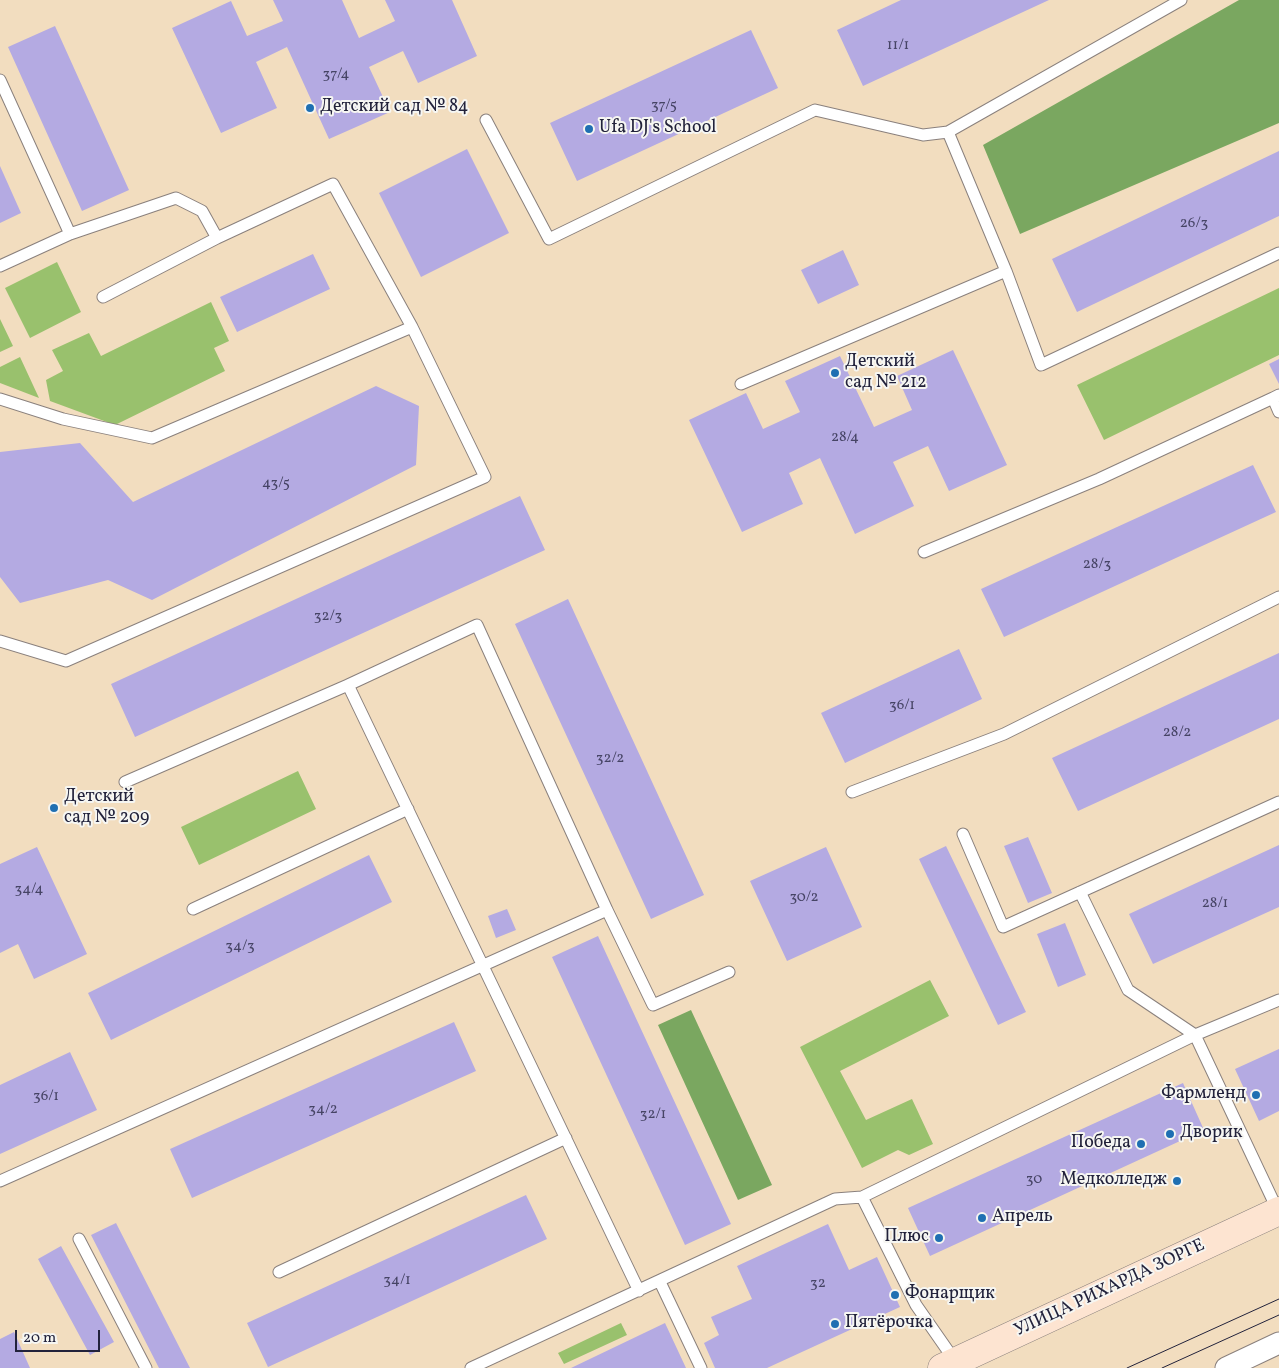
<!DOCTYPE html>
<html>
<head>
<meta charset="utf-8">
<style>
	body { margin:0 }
	#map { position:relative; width:1279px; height:1368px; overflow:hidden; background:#f2ddbf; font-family:Vollkorn,serif }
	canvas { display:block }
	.scale { position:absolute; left:15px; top:1330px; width:85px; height:22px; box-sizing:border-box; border:2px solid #22223b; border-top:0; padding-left:6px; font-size:15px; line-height:18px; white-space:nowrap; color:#22223b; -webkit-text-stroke:4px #f6f6f2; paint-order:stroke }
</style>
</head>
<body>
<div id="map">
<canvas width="1279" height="1368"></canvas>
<div class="scale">20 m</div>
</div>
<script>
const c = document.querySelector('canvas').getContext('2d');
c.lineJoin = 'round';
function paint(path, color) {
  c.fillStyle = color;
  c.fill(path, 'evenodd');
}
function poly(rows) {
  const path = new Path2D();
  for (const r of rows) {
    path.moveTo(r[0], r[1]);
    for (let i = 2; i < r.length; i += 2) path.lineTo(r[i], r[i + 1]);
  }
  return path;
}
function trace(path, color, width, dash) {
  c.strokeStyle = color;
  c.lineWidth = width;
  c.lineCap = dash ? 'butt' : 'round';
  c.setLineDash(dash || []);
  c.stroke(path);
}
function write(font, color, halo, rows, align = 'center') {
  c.font = font + ' Vollkorn,serif';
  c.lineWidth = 4;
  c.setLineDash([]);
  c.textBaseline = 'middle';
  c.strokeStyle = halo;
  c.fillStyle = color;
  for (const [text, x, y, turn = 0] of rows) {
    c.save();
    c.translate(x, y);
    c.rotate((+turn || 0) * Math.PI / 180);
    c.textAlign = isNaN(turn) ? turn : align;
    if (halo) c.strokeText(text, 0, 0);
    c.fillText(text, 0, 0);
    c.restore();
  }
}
paint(poly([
	[57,262,81,312,30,338,5,288],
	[1279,288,1279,355,1104,440,1077,385],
	[211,302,229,341,214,348,225,371,115,425,50,401,46,380,63,371,52,350,89,333,101,356],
	[0,319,13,346,0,352],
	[20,357,39,398,0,383,0,367],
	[298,771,316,809,199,865,181,827],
	[930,980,949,1016,840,1071,866,1120,912,1099,933,1144,909,1155,898,1150,862,1168,800,1047],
	[621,1323,627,1335,564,1364,558,1353]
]), '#99c16d');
paint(poly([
	[1239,0,1279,0,1279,123,1020,234,983,145],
	[691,1010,772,1185,738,1200,658,1025]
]), '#7aa760');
paint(poly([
	[273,0,342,0,359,38,395,21,385,0,452,0,477,56,418,83,403,51,369,67,390,112,329,139,287,47,256,62,277,108,221,133,172,28,231,1,247,36,283,21],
	[901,0,1049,0,863,86,837,30],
	[55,26,129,190,82,211,8,47],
	[751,30,778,88,577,181,550,123],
	[467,149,509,233,421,277,379,193],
	[1279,151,1279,216,1077,312,1052,259],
	[0,166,21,213,0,223],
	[843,250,859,285,818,304,801,270],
	[313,254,330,289,237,332,220,297],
	[953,350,1007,465,949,491,928,446,893,462,914,506,855,534,820,458,789,473,803,504,742,532,689,420,746,393,763,429,800,412,785,381,840,356,874,427,912,410,897,376],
	[1279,359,1279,384,1269,364],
	[376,386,419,406,416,465,152,600,108,580,20,603,0,577,0,452,80,443,133,502],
	[1253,465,1276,512,1004,637,981,589],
	[520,496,545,550,135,737,111,684],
	[568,599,704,895,651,919,515,624],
	[959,649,982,699,845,763,821,713],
	[1279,653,1279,719,1078,811,1052,758],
	[1028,837,1052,893,1028,903,1004,846],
	[1279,845,1279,907,1153,964,1129,914],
	[946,846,1026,1012,998,1025,919,859],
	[37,847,87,954,34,979,18,944,0,953,0,864],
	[826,847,862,927,787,961,750,881],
	[369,855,392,902,111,1040,88,993],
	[507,909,516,930,496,938,488,916],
	[1065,923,1086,975,1058,987,1037,934],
	[598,936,731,1224,685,1245,552,957],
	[454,1022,476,1071,192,1198,170,1149],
	[1279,1049,1279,1111,1259,1121,1235,1069],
	[70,1052,97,1110,0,1154,0,1085],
	[1183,1083,1204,1130,930,1256,908,1208],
	[526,1195,547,1239,268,1367,247,1323],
	[116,1223,190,1368,159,1368,91,1235],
	[828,1224,849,1270,877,1257,900,1307,767,1368,715,1368,704,1343,719,1335,711,1317,752,1299,737,1266],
	[61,1246,114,1342,90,1355,38,1259],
	[665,1323,686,1368,571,1368],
	[14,1332,30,1368,0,1368,0,1339]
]), '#b4aae2');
const lane = poly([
	[0,80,70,234,0,266],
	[486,120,549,239,815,110,923,135,948,132,1181,0],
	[948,132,1006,271,1041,365,1279,253],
	[70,234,176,198,202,211,217,238,333,184,412,327],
	[103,297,217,238],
	[741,384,1006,271],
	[1279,395,1273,398,1279,412],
	[0,399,63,419,152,438,412,327,485,477,66,661,0,641],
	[924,552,1099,479,1273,398],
	[348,685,639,1291],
	[125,782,348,685,477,625,607,910,653,1005,729,972],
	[852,792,1004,734,1279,597],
	[963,834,1003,927,1279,802],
	[1080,892,1128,990,1195,1035,1278,1211],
	[193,909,408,809],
	[0,1181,607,910],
	[862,1197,916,1305,955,1361],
	[79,1239,146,1368],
	[279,1272,566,1138],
	[660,1282,701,1368],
	[471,1368,835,1199,862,1197,1195,1035,1279,1000]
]);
const street = poly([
	[1226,1368,1279,1343]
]);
const secondary = poly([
	[942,1368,1279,1211]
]);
trace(lane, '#8a807d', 13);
trace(street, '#8a807d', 23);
trace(secondary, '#8a807d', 29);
trace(lane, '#fff', 11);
trace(street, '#fff', 21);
trace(secondary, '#fde4d1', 28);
trace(poly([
	[1127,1368,1279,1299],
	[1162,1368,1279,1315]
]), '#22223b', 1);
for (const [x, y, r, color] of [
	[310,108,5,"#1f6fb2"],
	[589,129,5,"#1f6fb2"],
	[835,373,5,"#1f6fb2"],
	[54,808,5,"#1f6fb2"],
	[1256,1095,5,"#1f6fb2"],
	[1170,1134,5,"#1f6fb2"],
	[1141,1144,5,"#1f6fb2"],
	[1177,1181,5,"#1f6fb2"],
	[982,1218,5,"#1f6fb2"],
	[939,1238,5,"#1f6fb2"],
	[895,1295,5,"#1f6fb2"],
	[835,1324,5,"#1f6fb2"]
]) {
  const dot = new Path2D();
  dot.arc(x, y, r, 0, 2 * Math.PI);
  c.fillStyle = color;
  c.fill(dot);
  trace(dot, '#f6f6f2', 2);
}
write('15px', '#464465', null, [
	["11/1",898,46],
	["37/4",336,75],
	["37/5",664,106],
	["26/3",1194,224],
	["28/4",845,438],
	["43/5",276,484],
	["28/3",1097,565],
	["32/3",328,617],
	["36/1",902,706],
	["28/2",1177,733],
	["32/2",610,759],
	["34/4",29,890],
	["30/2",804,898],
	["28/1",1215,904],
	["34/3",240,947],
	["36/1",46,1097],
	["34/2",323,1110],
	["32/1",653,1115],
	["30",1034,1180],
	["34/1",397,1281],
	["32",818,1284]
]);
write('18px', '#22223b', '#f6f6f2', [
	["Детский сад № 84",320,108],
	["Ufa DJ's School",599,129],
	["Детский",845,363],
	["сад № 212",845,384],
	["Детский",64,798],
	["сад № 209",64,819],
	["Фармленд",1246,1095,"right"],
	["Дворик",1180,1134],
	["Победа",1131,1144,"right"],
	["Медколледж",1167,1181,"right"],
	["Апрель",992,1218],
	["Плюс",929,1238,"right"],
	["Фонарщик",905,1295],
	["Пятёрочка",845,1324]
], 'left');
write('18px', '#22223b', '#f6f6f2', [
	["УЛИЦА РИХАРДА ЗОРГЕ",1110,1289,-25]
]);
</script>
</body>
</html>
